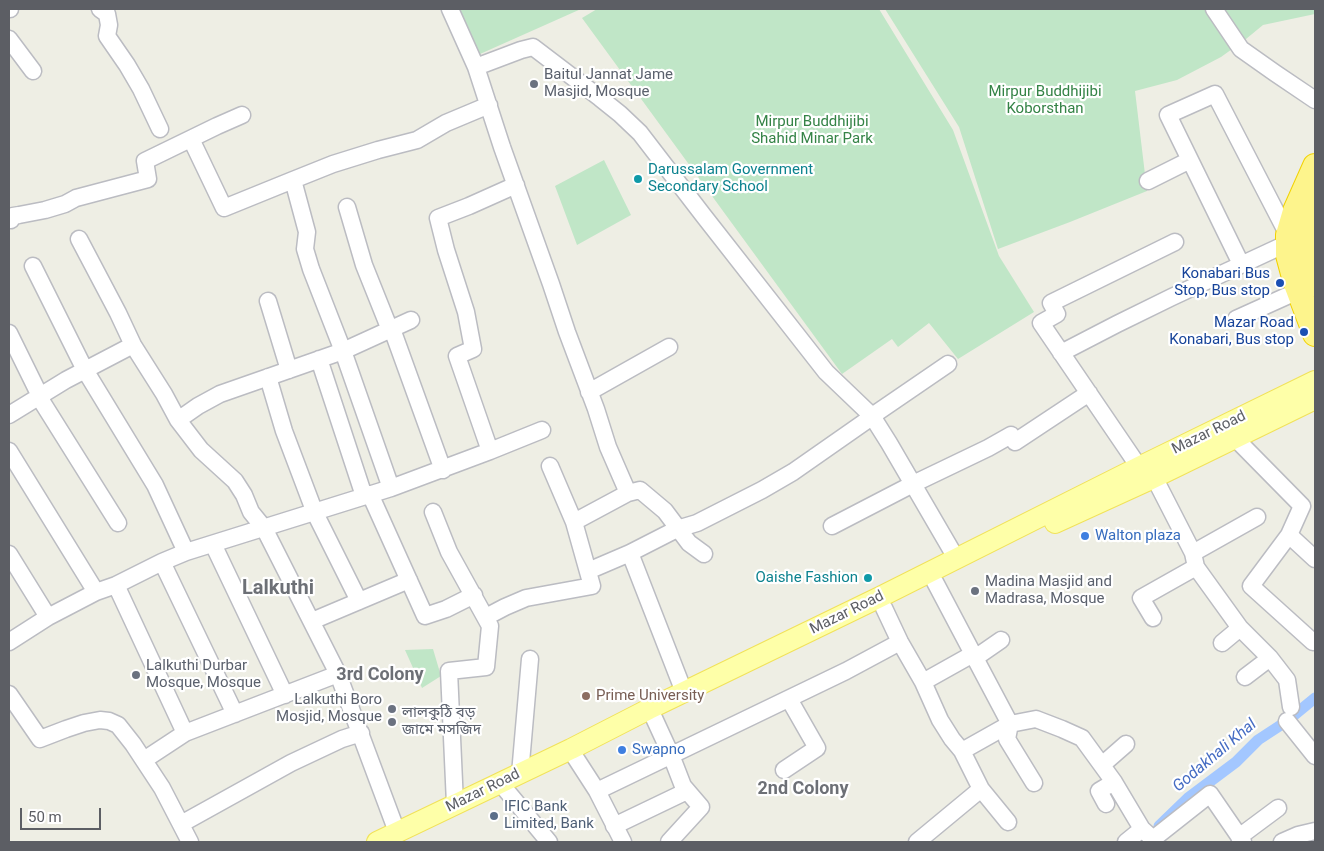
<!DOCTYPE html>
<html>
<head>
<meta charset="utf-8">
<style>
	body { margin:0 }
	#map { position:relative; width:1324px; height:851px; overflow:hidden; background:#eeeee4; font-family:Roboto,sans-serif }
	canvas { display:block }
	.frame { position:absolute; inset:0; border:10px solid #5c5e64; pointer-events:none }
	.scale { position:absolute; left:20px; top:808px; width:81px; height:22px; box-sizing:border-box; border:2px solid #5c5e64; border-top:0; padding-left:6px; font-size:15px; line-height:18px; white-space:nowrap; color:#5c5e64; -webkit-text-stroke:4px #fff; paint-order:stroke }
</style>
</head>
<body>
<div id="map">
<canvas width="1324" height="851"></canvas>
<div class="frame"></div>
<div class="scale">50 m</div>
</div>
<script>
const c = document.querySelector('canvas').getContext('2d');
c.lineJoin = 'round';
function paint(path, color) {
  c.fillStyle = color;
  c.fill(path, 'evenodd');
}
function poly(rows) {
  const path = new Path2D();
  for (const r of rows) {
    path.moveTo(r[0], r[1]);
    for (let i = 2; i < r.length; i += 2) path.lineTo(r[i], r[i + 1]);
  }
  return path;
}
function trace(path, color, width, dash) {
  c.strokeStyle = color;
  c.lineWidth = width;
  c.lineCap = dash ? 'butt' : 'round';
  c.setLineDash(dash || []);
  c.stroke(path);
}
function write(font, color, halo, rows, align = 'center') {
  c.font = font + ' Roboto,"Noto Sans Bengali",sans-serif';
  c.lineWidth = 4.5;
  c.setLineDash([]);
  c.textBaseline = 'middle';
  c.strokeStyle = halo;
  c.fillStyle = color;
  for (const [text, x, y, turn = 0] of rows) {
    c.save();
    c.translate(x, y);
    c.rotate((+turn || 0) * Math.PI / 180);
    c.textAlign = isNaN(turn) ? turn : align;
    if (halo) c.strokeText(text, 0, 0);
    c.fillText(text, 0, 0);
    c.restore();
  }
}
paint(poly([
	[457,9,581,9,480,54,466,35],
	[597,9,879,9,953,130,999,256,1034,312,958,359,929,323,898,347,892,339,842,374,582,18],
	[885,9,1315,9,1315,14,1263,25,1246,39,1221,57,1177,80,1135,91,1147,191,1070,222,998,249,959,127],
	[604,160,631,215,577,245,555,186],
	[433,649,441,676,422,688,405,650]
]), '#c0e6c7');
trace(poly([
	[1159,826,1188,798,1236,762,1258,740,1287,721,1315,698]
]), '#a3c7ff', 11);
const minor = poly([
	[9,9,10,9],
	[100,9,107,14,109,25,107,36,127,65,141,89,160,129],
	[450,9,476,67,502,147,551,284,567,332,596,409,608,447,628,493,640,490,665,511,689,543,704,554],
	[1214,9,1241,49,1275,73,1315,100],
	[9,39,33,71],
	[476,67,521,50,533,47,600,98,620,114,640,133,703,215,826,372,872,416,889,443,956,558],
	[191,139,224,208,293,180],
	[1148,181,1190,160],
	[347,207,364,265,390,330],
	[11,220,13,216,19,215,45,210,65,204,76,198,148,179,145,161,217,126,242,115],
	[79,239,118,313,133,345,164,394,178,420,201,450,235,481,244,495,251,512,264,528,338,674,397,832],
	[1241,264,1168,115,1215,94,1288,235],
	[33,266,85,370,155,485,186,552],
	[268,301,289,370],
	[1236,319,1298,291],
	[392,329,443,470],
	[9,333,40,396],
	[1061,353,1117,324,1172,297,1288,243],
	[319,359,364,496],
	[268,377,284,431,315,513,359,601],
	[589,392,669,347],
	[39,397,118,523],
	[9,415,66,380,133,345],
	[178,420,198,406,220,394,343,351,311,269,305,249,307,232,293,180,333,164,378,150,417,140,446,123,489,105],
	[1235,438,1302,506,1289,535,1251,586,1313,642],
	[9,451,96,592],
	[490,451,542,430],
	[1139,467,1041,323,1057,314,1051,303,1175,242],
	[1154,477,1193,553,1196,567,1240,628,1270,658,1287,680,1291,707],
	[391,488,343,351,411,320],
	[370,494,425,616,446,609,474,595],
	[433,512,449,552,490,626,486,667,449,671,455,804],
	[574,522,628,493],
	[832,526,913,484,988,448,1011,435,1015,442,1089,393],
	[1289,535,1315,559],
	[213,544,285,695],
	[630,553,684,692],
	[1193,553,1257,517],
	[9,554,48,617],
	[162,562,235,714],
	[588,571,630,553,677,529,697,523,762,490,793,472,866,421,872,416,948,364],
	[116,585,185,733],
	[884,608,900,642,923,682,940,720,952,739,962,751,981,789,1008,822],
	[486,617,505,607,526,598,592,586,574,522,550,466],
	[1153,618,1141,598,1196,567],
	[312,621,409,580],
	[9,642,48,617,96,592,116,585,162,562,186,552,391,488,490,451,457,356,473,349,466,312,446,250,438,218,469,206,516,185],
	[1222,643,1240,628],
	[973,654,975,658,1001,640],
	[975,658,1010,724,1007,739,1034,783],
	[1245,677,1270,658],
	[923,682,973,654,935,582],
	[9,694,40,739,66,729,84,723,100,720,109,721,118,725,133,744,162,788,190,842],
	[654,718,671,755,683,786,701,807,669,842],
	[1287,721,1315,756],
	[962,751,1010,724,1036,719,1062,729,1082,738,1114,782,1142,829,1153,839,1210,794,1243,842],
	[575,757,597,791,623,842],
	[144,760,185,733,338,674],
	[1102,765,1126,744],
	[784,770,817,748,789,699],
	[520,774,530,659],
	[506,790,549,842],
	[597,791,846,671,900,642],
	[1106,804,1099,791,1114,782],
	[181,824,291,763,342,739,361,733],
	[614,826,687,791],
	[1239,837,1278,808],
	[917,842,981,789],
	[1126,842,1142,829],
	[1282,842,1298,835,1315,831]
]);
const major = poly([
	[1055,523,1147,481,1315,399],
	[377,842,571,749,649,709,880,597,1139,467,1315,381]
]);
const highway = poly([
	[1315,166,1295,211,1288,235,1288,255,1295,281,1315,334],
	[1313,285,1306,260,1305,243,1306,229,1314,206]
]);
trace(minor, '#bbbcc2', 19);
trace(major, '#f1e25a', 22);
trace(highway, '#f2d200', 26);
trace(minor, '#fff', 16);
trace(major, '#feffa8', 20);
trace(highway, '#fdf48c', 24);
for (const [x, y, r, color] of [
	[534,84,5,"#6b7280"],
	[638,179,5,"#0f9aa8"],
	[1280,283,5,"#1a4fb4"],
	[1304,332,5,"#1a4fb4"],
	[1085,536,5,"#3f7fe0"],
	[868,578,5,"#0f9aa8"],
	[975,591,5,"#6b7280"],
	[136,675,5,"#6b7280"],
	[586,696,5,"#8d6e63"],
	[392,709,5,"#6b7280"],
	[392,722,5,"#6b7280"],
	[622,750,5,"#3f7fe0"],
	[494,816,5,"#5c6f8a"]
]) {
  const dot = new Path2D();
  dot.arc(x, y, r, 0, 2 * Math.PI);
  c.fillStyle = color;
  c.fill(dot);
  trace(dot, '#fff', 2);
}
write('15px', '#5b616d', '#fff', [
	["Baitul Jannat Jame",544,75],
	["Masjid, Mosque",544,92],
	["Madina Masjid and",985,582],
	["Madrasa, Mosque",985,599],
	["Lalkuthi Durbar",146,666],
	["Mosque, Mosque",146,683],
	["Lalkuthi Boro",382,700,"right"],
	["Mosjid, Mosque",382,717,"right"],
	["লালকুঠি বড়",402,713],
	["জামে মসজিদ",402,730]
], 'left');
write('15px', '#348346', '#fff', [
	["Mirpur Buddhijibi",1045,92],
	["Koborsthan",1045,109],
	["Mirpur Buddhijibi",812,122],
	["Shahid Minar Park",812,139]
]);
write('15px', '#0d838f', '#fff', [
	["Darussalam Government",648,170],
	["Secondary School",648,187],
	["Oaishe Fashion",858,578,"right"]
], 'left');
write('15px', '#164399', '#fff', [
	["Konabari Bus",1270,274],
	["Stop, Bus stop",1270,291],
	["Mazar Road",1294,323],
	["Konabari, Bus stop",1294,340]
], 'right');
write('15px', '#5c5e64', '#fff', [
	["Mazar Road",1209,433,-26],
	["Mazar Road",847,613,-26],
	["Mazar Road",483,791,-26]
]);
write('15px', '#366cbe', '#fff', [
	["Walton plaza",1095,536],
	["Swapno",632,750]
], 'left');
write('15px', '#785e54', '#fff', [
	["Prime University",596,696]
], 'left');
write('15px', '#4e5e75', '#fff', [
	["IFIC Bank",504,807],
	["Limited, Bank",504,824]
], 'left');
write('italic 16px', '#456cc3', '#fff', [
	["Godakhali Khal",1215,756,-40]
]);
write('bold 18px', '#6d7076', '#fff', [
	["3rd Colony",380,675],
	["2nd Colony",803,789]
]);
write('bold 20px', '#6d7076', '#fff', [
	["Lalkuthi",278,589]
]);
</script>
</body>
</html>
